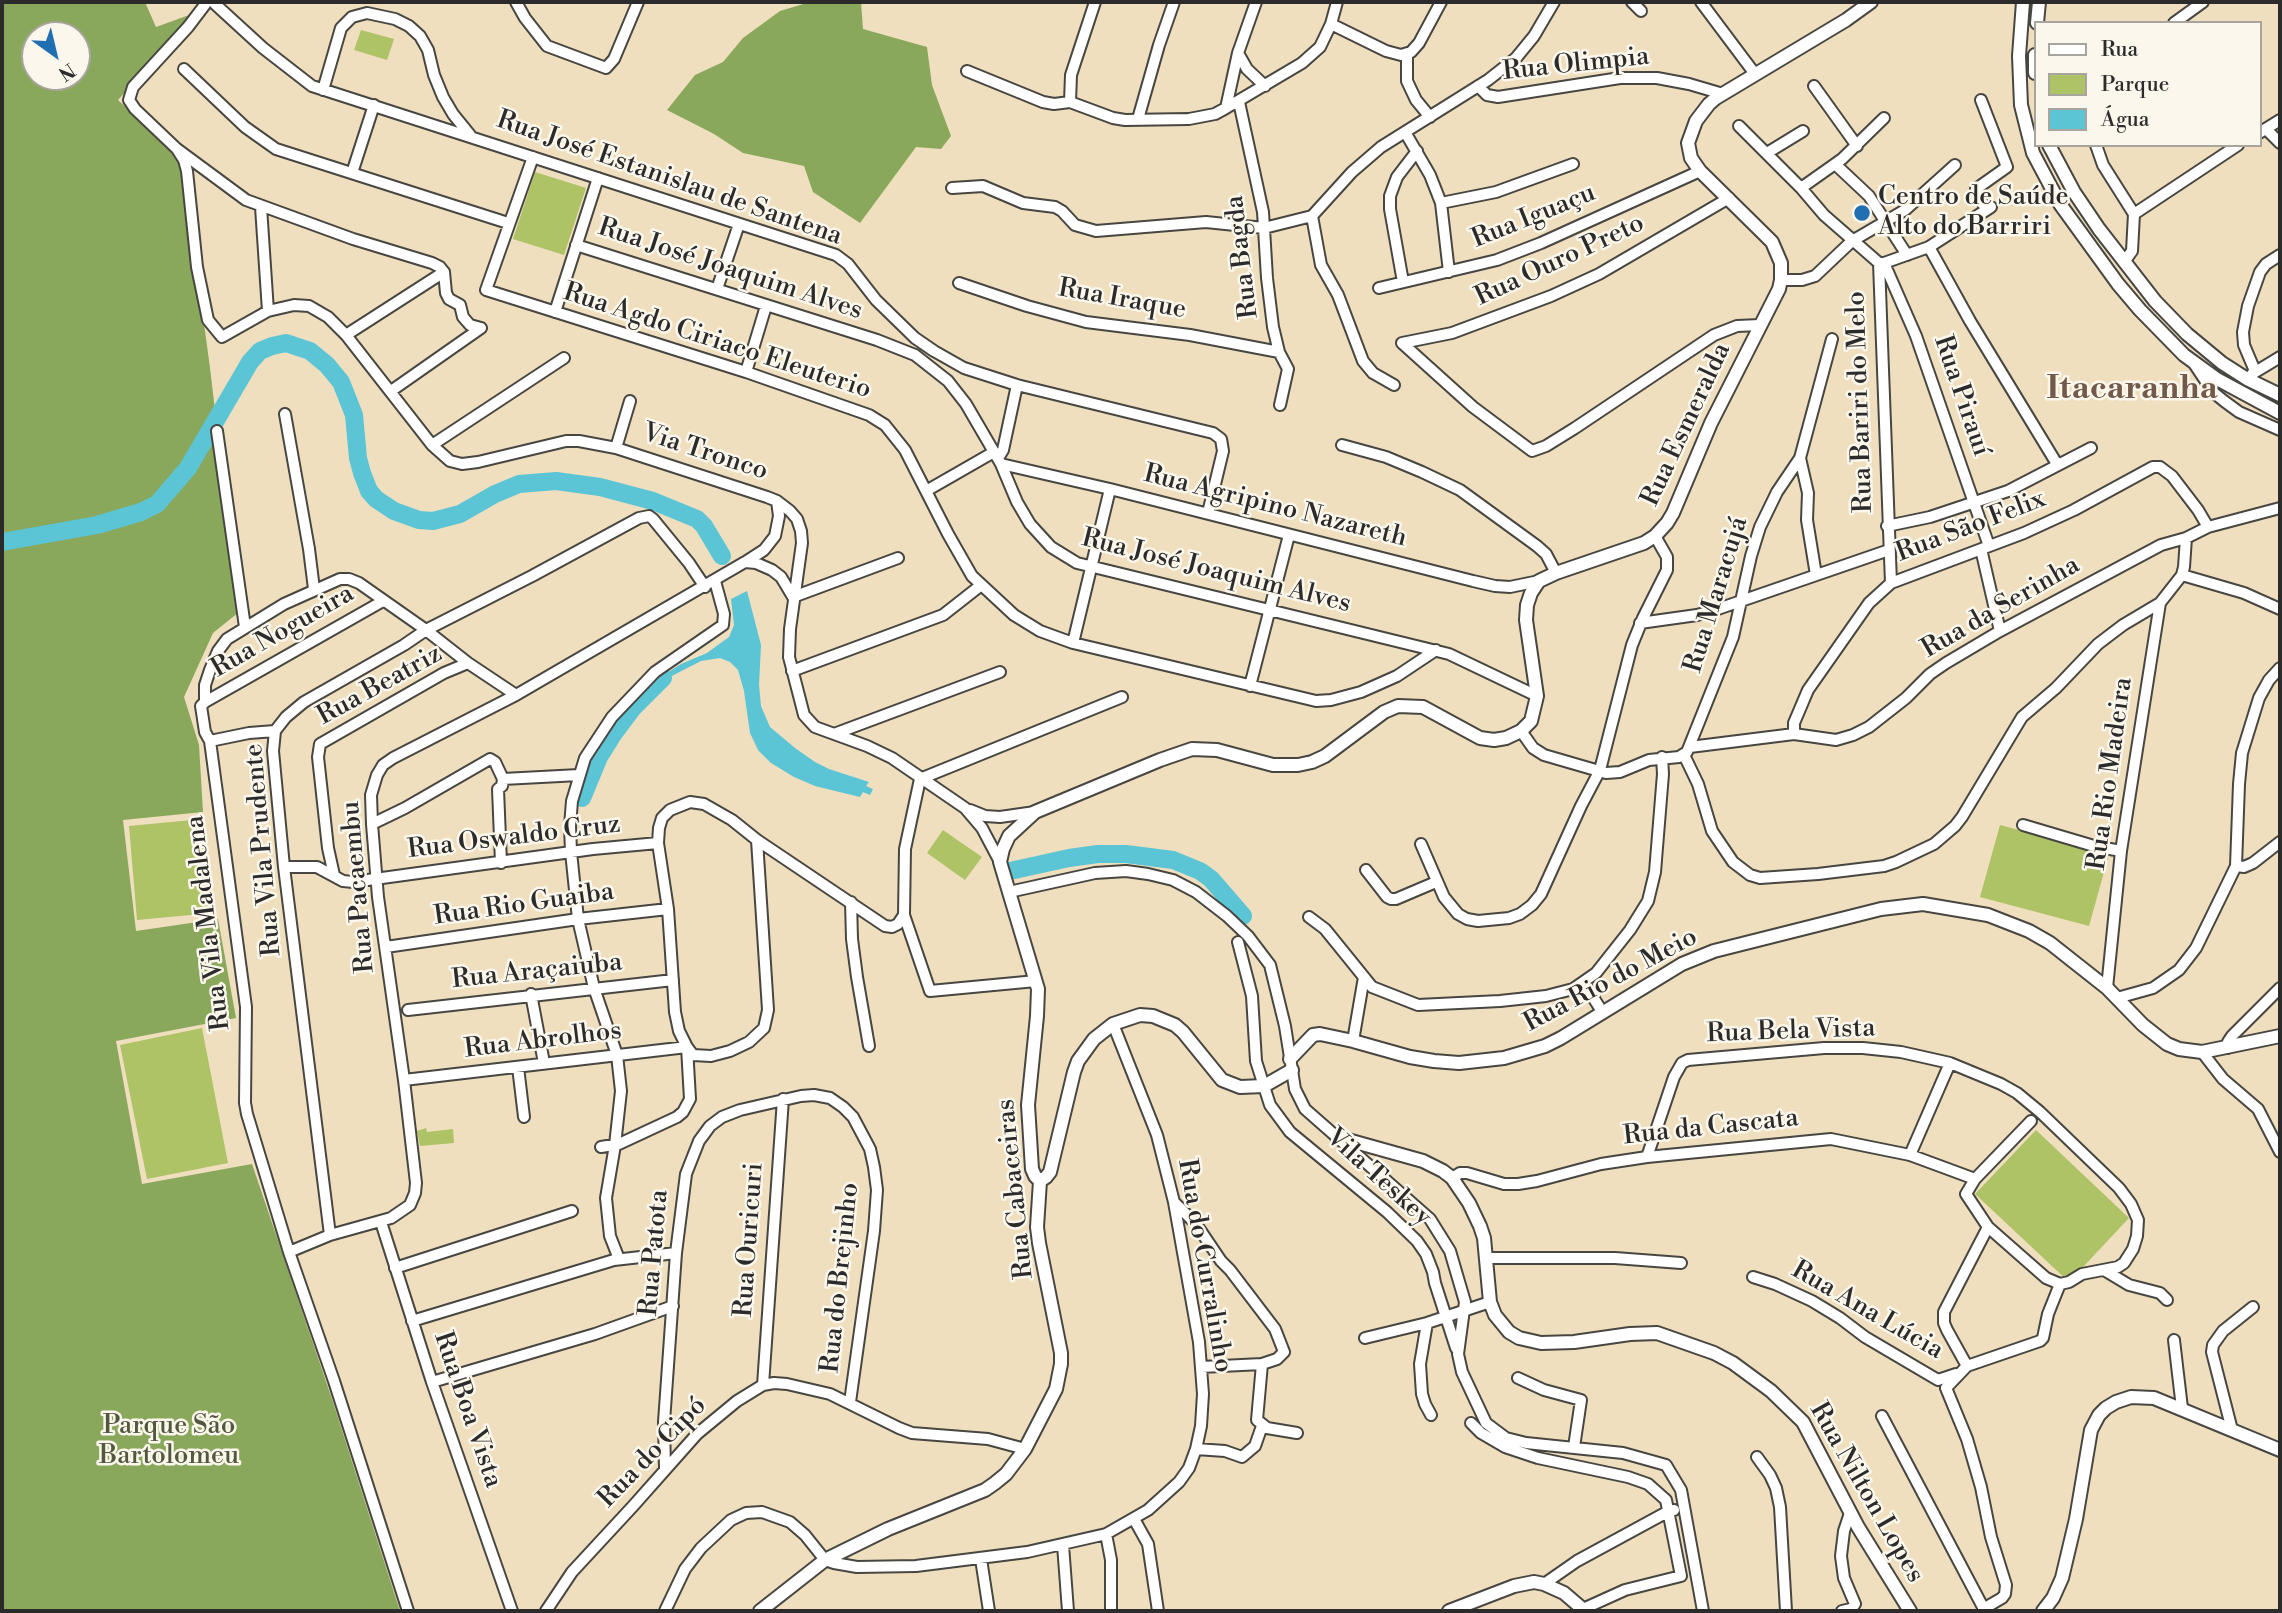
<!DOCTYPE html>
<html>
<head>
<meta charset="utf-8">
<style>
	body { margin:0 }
	#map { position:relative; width:2282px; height:1613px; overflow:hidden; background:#efdfbe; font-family:"Libre Bodoni",serif }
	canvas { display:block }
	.frame { position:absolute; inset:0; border:4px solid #2b2b2b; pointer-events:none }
	.legend { position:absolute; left:2034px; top:21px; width:228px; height:126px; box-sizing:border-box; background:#fbf7ec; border:2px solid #a8a59f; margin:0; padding:9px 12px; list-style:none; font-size:21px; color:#2b2b2b }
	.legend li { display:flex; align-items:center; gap:14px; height:35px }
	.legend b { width:35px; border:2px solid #a8a59f }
	.north { position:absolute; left:21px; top:21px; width:70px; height:70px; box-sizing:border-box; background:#fbf7ec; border:2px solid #a8a59f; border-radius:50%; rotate:146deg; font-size:19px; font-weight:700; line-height:28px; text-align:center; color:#2b2b2b }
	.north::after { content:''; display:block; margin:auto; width:24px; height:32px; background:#1f6fb2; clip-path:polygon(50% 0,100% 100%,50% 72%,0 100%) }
</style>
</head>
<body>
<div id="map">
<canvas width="2282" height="1613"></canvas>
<div class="frame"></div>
<ul class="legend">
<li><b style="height:9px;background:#fff"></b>Rua</li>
<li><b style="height:19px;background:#aec266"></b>Parque</li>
<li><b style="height:19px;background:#5bc5d6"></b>Água</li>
</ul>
<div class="north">N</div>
</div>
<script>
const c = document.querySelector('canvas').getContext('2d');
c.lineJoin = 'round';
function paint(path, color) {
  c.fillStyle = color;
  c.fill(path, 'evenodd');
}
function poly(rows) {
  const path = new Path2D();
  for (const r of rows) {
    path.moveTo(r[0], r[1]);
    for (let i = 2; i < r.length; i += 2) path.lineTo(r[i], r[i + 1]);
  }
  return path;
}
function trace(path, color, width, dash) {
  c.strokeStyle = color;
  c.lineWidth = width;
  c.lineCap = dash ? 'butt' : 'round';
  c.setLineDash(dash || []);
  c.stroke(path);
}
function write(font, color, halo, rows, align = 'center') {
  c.font = font + ' "Libre Bodoni",serif';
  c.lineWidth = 5;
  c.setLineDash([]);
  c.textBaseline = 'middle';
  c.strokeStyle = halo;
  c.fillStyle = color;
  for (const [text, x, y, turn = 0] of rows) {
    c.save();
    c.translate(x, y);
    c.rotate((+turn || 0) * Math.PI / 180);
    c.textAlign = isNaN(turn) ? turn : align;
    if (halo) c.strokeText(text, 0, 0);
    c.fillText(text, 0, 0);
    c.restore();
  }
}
paint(poly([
	[361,30,394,39,387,60,354,50],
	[535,172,586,188,564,255,513,239],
	[203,819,212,913,137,920,129,826],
	[2000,825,2109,854,2089,926,1980,897],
	[943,830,982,857,965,880,927,853],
	[202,1028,228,1163,147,1179,120,1045],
	[426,1128,427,1132,453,1129,454,1143,420,1146,417,1131],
	[2036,1130,2129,1218,2069,1282,1975,1194]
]), '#aec266');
paint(poly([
	[2,2,145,2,156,27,192,14,182,29,118,100,174,152,183,168,210,368,239,612,213,633,184,697,199,745,203,812,123,820,136,931,218,919,236,1018,116,1041,142,1184,252,1164,332,1399,400,1611,2,1611],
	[35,35,77,35,77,77,35,77],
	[810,2,861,2,863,29,927,47,932,85,951,136,941,149,916,147,860,223,813,192,804,166,743,153,714,134,667,110,695,75,723,62,743,38,780,11]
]), '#8aa85b');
paint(poly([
	[747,591,761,645,759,685,761,706,770,727,795,748,815,762,829,769,869,782,866,786,873,789,870,795,863,792,860,797,815,786,794,777,771,763,758,750,750,733,744,691,738,670,730,662,720,658,701,661,664,680,662,676,681,664,707,653,729,637,734,625,731,599]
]), '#5bc5d6');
trace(poly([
	[2,542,97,525,141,512,157,504,188,468,250,362,260,351,272,346,286,343,310,351,327,365,341,382,354,415,358,458,362,473,369,491,376,499,394,511,419,520,433,521,460,514,495,494,519,484,556,481,600,487,653,501,697,519,704,526,722,556],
	[582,798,599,757,614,733,632,709,663,678],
	[1010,871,1069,858,1098,854,1126,854,1173,860,1200,871,1211,879,1243,916]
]), '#5bc5d6', 18);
const minor = poly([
	[207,2,188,27,133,87,129,100,135,109,177,149,246,200,353,239,432,263,440,267,444,272],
	[516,2,525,18,547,46,606,68,614,59,638,2],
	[1337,2,1331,24,1386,51,1401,55,1411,52,1419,43,1441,2],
	[1632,2,1641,11],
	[1701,2,1755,74],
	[215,4,263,48,312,86,836,255,848,264,876,300,915,338,934,351,964,368,1017,385,1213,433,1221,439,1223,451,1208,513],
	[2174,23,2203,2],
	[1238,53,1247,69,1265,86],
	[1407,54,1407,81,1416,100,1430,117],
	[184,69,245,127,276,149,508,223],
	[967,71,1043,102,1054,104,1070,102,1113,118,1125,120,1189,119,1215,114,1226,108,1302,63,1320,47,1331,24],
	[1478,86,1487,95,1498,97,1620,78,1657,78,1689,84,1723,94],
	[1814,86,1857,146],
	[323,90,341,28,352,17,367,13,395,19,409,26,420,36,428,50,434,75,443,97,453,114,470,135],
	[1981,100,2007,167,1976,189,1986,210],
	[1070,102,1071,75,1095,2],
	[1239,102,1263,212,1267,278,1273,327,1279,352,1288,369,1280,405],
	[1226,108,1238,53,1256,2],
	[1138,119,1159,45,1174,2],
	[1739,126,1801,188,1824,215,1879,263],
	[2266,129,2280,143],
	[1405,132,1430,175,1441,203,1449,272],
	[2259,133,2280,120],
	[2096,145,2103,165,2134,214,2132,251,2124,262],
	[177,149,184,160,187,171,197,267,208,320,222,337,268,311,294,305,309,306,328,317,346,335,432,445,450,461,462,464,478,462,566,441,579,441,616,448,767,497,777,501,790,511,797,519,801,531,802,543,790,629,789,657,804,715,815,727,867,746,892,758,965,808,982,828,1000,862],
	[1767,153,1803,131],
	[533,157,486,290,746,372,869,415,885,425,905,450,948,534,972,576,1014,615,1040,631,1073,643,1316,701,1331,700,1361,692,1397,676,1436,650],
	[1835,164,1869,196,1907,255],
	[352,173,374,105],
	[952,188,983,186,1023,203,1055,207,1062,211,1075,225,1096,231,1206,222,1264,228,1312,216],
	[1801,188,1842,159,1884,118],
	[1441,203,1496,192,1573,164],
	[261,207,268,311],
	[2134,214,2238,145],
	[576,245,877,340,915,355,948,381,966,404,1001,464,1017,502,1030,524,1051,547,1077,563,1449,654,1537,696],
	[1929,247,1970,321,2057,464],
	[1884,263,1916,336,1989,546],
	[444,272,446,293,449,299,460,305,463,317,470,325,481,328],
	[1781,280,1802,280,1815,276,1852,241,1905,210,1955,165],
	[1403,282,1390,209,1390,196,1397,177,1417,151],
	[959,283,1027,306,1086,322,1190,335,1279,352],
	[1379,288,1497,260,1541,243,1700,171],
	[717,289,739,224],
	[555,312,598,178],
	[346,335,444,272],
	[1402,343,1473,407,1532,451,1546,446,1575,428,1714,335,1737,326,1760,325],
	[1402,343,1452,333,1551,296,1599,274,1729,198],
	[2195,365,2213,392,2224,401,2239,412,2280,430],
	[2255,371,2244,345,2243,332,2248,306,2260,272,2266,264,2280,255],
	[746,372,766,306],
	[2252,374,2280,357],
	[1394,385,1373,373,1363,361,1338,295,1321,265,1312,216,1352,172,1381,147,1488,80,1516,58,1534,36,1554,2],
	[391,391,481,328],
	[285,414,309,549,314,589],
	[217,431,245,627],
	[432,445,564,358],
	[1342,445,1386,457,1422,472,1460,490,1537,546,1546,554,1556,573],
	[616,448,630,401],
	[998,458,1003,450,1017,385],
	[1800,458,1808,493,1807,520,1816,575],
	[1001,464,1110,489,1473,581,1495,586,1510,587,1539,581],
	[926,491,994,452],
	[1887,526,1930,517,2008,491,2091,448],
	[1981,549,2000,631],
	[747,561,764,550,775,536,779,516,777,501],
	[2182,575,2244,593,2280,609],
	[1891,583,1879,263,1884,263,1929,247,1991,207],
	[793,597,898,558],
	[1640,623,1697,615,1715,610,1889,550],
	[1073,643,1110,489],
	[792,671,943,615,980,586],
	[1250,686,1289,535],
	[205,702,383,601],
	[1521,731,1533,748,1544,755,1606,773,1620,772,1649,760,1679,757,1687,752,1733,637,1751,556,1760,527,1777,492,1800,458,1832,339],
	[834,734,1000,672],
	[1794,734,1794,723,1808,690,1869,603,1891,583,2024,533,2074,510,2153,467,2160,467,2172,476,2198,510,2208,527],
	[210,741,249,733,275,731],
	[1690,747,1794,734,1836,740,1853,735,1869,727,1906,698,1930,674,1946,663,2000,631,2161,545,2186,538,2208,527,2280,508],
	[1684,755,1698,784,1712,831,1733,862,1750,875,1760,878,1818,874,1884,866,1896,862,1934,844,1955,826,1962,817,2022,717,2056,688,2098,644,2123,625,2160,603],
	[503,779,579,775],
	[970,810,985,816,1000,817,1035,812],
	[372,824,405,808,490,759,495,762,503,779,502,786,498,789,501,863],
	[2023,825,2094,846,2121,851],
	[1421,844,1444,897,1458,914,1467,919,1478,921,1509,918,1520,914,1532,905,1541,894,1581,806,1600,770,1632,645,1643,618,1667,570,1667,557,1655,536],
	[2236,866,2239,784,2242,753,2259,698,2269,680,2280,668],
	[284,867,317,867,343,881,353,882,593,849,658,843],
	[1366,870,1387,897,1391,899,1396,899,1436,882],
	[334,875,328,848,318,757,320,744,444,673,468,663],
	[1009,892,1095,873,1126,871,1148,874,1173,880,1196,892,1227,916,1248,936,1270,965,1285,1026,1295,1089,1305,1109,1430,1219,1450,1251,1465,1302,1458,1354,1462,1372,1486,1423,1506,1438,1526,1443,1623,1453,1666,1465,1681,1490,1703,1611],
	[851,902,852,939,857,977,869,1046],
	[1309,917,1325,929,1372,987,1418,1005,1500,1001,1546,996,1573,989,1596,973,1630,930,1648,901,1655,872,1663,774,1662,757],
	[1238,942,1252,996,1256,1061,1270,1105,1290,1132,1387,1212,1417,1241,1426,1254,1433,1272,1435,1283,1456,1348],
	[386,947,578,919,668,909],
	[1036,981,930,991,904,915,905,849,920,779,1122,697],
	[1584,983,1603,1013],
	[2107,988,2121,851,2160,603,2182,575,2184,567,2186,538],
	[531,994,544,1063],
	[2117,998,2153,988,2179,970,2196,948,2236,866,2244,867,2253,863,2280,842],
	[408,1010,673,980],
	[1353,1041,1364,977],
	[2227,1048,2228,1042,2232,1036,2280,988],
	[2202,1052,2223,1079,2258,1109,2280,1152],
	[518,1067,524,1117],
	[404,1080,687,1047,693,1055,711,1056,730,1051,749,1042,764,1028,768,1010,757,840],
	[2031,1121,1975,1179,1966,1194,1988,1227,2046,1278,2060,1284],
	[601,1147,619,1144,677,1117,683,1112,690,1099,687,1047,679,1031,675,1012,668,909,658,843,659,828,662,818,670,810,690,802,704,804,732,820,757,840,885,926,892,927,898,924,904,915],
	[1910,1155,1950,1063],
	[1647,1157,1674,1077,1682,1063,1688,1060,1824,1048,1863,1048,1901,1052,1950,1063,2001,1084,2017,1093,2040,1112,2119,1188,2131,1204,2138,1220,2137,1236,2133,1249,2124,1263,2118,1267,2082,1274,2069,1282,2060,1284],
	[1452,1178,1460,1173,1467,1173,1504,1184,1518,1184,1537,1181,1601,1164,1647,1157,1831,1139,1910,1155,1975,1179],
	[1174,1202,1196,1224,1221,1261,1230,1270,1275,1329,1284,1352,1277,1359,1262,1364,1201,1367],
	[381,1222,432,1382,512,1611],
	[330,1235,284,867,273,751,275,731,286,717,304,702,404,645,426,630,532,576,639,518,649,516,653,519,689,563,705,587],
	[289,1252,330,1235,391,1218,410,1205,415,1193,416,1183,404,1080,378,897,372,824,371,795,377,775,383,765,393,758,516,695,745,562,756,563,772,570,781,577,793,597],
	[1486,1258,1615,1258,1681,1263],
	[619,1259,610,1236,606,1198,615,1145,621,1091,617,1055,594,988,578,919,571,852,570,826,572,801,585,758,612,717,655,672,723,625,724,614,715,581],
	[395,1268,572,1211],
	[2104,1270,2129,1285,2160,1293,2167,1300],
	[1753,1277,1775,1284,1812,1301,1840,1318,1865,1337,1938,1380,1956,1374],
	[412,1321,614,1260,676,1253],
	[1427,1323,1420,1364,1422,1394,1425,1404,1431,1415],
	[1365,1338,1427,1323,1490,1302],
	[2174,1340,2182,1408],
	[1262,1364,1257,1420,1267,1428,1297,1433],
	[1967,1366,1947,1330,1944,1323,1944,1312,1988,1227],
	[1518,1378,1544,1390,1581,1400,1574,1447],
	[432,1382,595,1334,673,1306],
	[763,1385,783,1099],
	[1882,1416,1985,1611],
	[1471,1423,1481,1433,1505,1447,1538,1458,1628,1477,1648,1484,1666,1500,1681,1576,1625,1590,1583,1609],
	[2232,1430,2212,1352,2213,1345,2223,1331,2253,1307],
	[1196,1449,1225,1451,1242,1457,1255,1446,1262,1426],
	[1757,1457,1770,1475,1776,1488,1780,1507,1786,1611],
	[665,1469,664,1422,676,1253,686,1174,699,1141,710,1126,722,1117,740,1110,801,1096,814,1095,830,1098,843,1107,853,1117,870,1149,874,1167,877,1190,874,1231,850,1402],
	[1134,1519,1148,1544,1158,1611],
	[1106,1534,1111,1560,1111,1611],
	[1063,1545,1068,1611],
	[981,1559,989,1611],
	[1544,1584,1577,1561,1669,1511,1674,1510],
	[1983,1609,2002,1598,2005,1594,2006,1585,1991,1537,1981,1487,1967,1439,1946,1388,1967,1366,2040,1341,2043,1338,2048,1314,2060,1284],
	[408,1611,334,1381,289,1252,247,1114,245,1103,246,1007,210,741,205,732,201,706,205,702,205,685,210,670,218,651,227,639,284,604,340,579,349,579,359,583,426,630,468,663,516,695],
	[546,1611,572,1572,634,1505,697,1434,737,1401,763,1385,774,1383,787,1384,830,1394,899,1428,912,1433,988,1439,1025,1449],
	[665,1611,685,1569,701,1548,731,1520,746,1513,762,1512,790,1522,805,1535,825,1560,834,1563,857,1567,916,1566,1027,1552,1106,1534,1148,1510,1179,1482,1189,1468,1196,1449,1201,1426,1203,1394,1199,1342,1174,1202,1157,1135,1113,1024],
	[1842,1611,1851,1609,1855,1604,1844,1578,1841,1556,1844,1531,1850,1513]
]);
const major = poly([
	[2023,2,2019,56,2021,105,2033,153,2060,204,2118,284,2140,310,2184,355,2217,379,2280,413],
	[2037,23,2039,2],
	[2035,55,2035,73],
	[2049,145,2074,192,2099,229,2155,301,2187,334,2222,363,2247,379,2280,395],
	[1290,1059,1313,1035,1320,1034,1353,1041,1410,1057,1434,1061,1459,1063,1504,1058,1545,1046,1561,1038,1682,964,1714,951,1881,909,1923,904,1988,915,2029,931,2050,943,2107,988,2143,1025,2167,1044,2179,1049,2202,1052,2280,1036],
	[1337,1137,1423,1161,1443,1171,1452,1178,1469,1203,1480,1226,1484,1238,1490,1302,1495,1315,1509,1332,1519,1338,1541,1343,1574,1342,1630,1334,1657,1333,1714,1353,1733,1363,1771,1391,1803,1422,1858,1527,1910,1611],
	[1040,1181,1046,1177,1050,1172,1074,1072,1078,1061,1094,1039,1113,1024,1140,1015,1153,1016,1175,1025,1183,1032,1222,1080,1240,1087,1264,1086,1292,1070],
	[760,1611,825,1560,888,1529,985,1490,995,1483,1006,1474,1025,1449,1056,1389,1061,1364,1061,1353,1039,1243,1037,1227,1040,1181,1035,1176,1032,1169,1028,1105,1037,1016,1038,989,1000,862,1003,849,1009,836,1035,812,1160,760,1192,749,1217,750,1273,765,1298,765,1312,762,1325,756,1384,712,1398,706,1423,707,1480,738,1494,740,1506,738,1521,731,1531,721,1537,696,1526,620,1527,605,1531,593,1539,581,1556,573,1644,543,1655,536,1667,523,1673,513,1711,423,1779,289,1781,280,1781,263,1772,242,1700,171,1691,158,1688,143,1696,121,1709,104,1716,98,1846,20,1871,2],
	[1449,1611,1514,1586,1534,1582,1544,1584,1564,1593,1585,1611],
	[2043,1611,2053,1598,2062,1578,2076,1519,2091,1430,2099,1415,2106,1408,2116,1402,2131,1397,2154,1398,2280,1450]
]);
trace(minor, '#484641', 14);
trace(major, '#484641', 16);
trace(minor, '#fff', 10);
trace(major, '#fff', 12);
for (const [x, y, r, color] of [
	[1862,213,9,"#1f6fb2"]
]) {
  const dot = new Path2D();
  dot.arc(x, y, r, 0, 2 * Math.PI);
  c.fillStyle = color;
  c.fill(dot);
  trace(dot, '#fbf7ec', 2.5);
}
write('26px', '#2b2b2b', '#fbf7ec', [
	["Rua Olimpia",1576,65,-6],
	["Rua José Estanislau de Santena",669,179,19],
	["Rua Iguaçu",1534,217,-22],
	["Rua Bagda",1243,257,-97],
	["Rua Ouro Preto",1560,261,-25],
	["Rua José Joaquim Alves",730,270,18],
	["Rua Iraque",1122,300,10],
	["Rua Agdo Ciriaco Eleuterio",717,342,18],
	["Rua Pirauí",1961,396,71],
	["Rua Bariri do Melo",1861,402,-92],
	["Rua Esmeralda",1687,425,-65],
	["Via Tronco",705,453,18],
	["Rua Agripino Nazareth",1275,507,14],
	["Rua São Felix",1971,527,-21],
	["Rua José Joaquim Alves",1216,572,14],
	["Rua Maracujá",1717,595,-73],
	["Rua da Serinha",2001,608,-30],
	["Rua Nogueira",283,632,-30],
	["Rua Beatriz",380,686,-29],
	["Rua Rio Madeira",2111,774,-82],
	["Rua Oswaldo Cruz",514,838,-7],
	["Rua Vila Prudente",264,850,-95],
	["Rua Pacaembu",359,887,-95],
	["Rua Rio Guaiba",524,905,-8],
	["Rua Vila Madalena",209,923,-97],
	["Rua Araçaiuba",537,972,-6],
	["Rua Rio do Meio",1611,981,-28],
	["Rua Bela Vista",1791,1032,-2],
	["Rua Abrolhos",543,1041,-7],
	["Rua da Cascata",1711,1128,-6],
	["Vila Teskey",1378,1178,42],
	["Rua Cabaceiras",1016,1189,-96],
	["Rua Ouricuri",750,1240,-86],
	["Rua Patota",655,1253,-85],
	["Rua do Curralinho",1204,1266,80],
	["Rua do Brejinho",841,1278,-84],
	["Rua Ana Lúcia",1867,1311,30],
	["Rua Boa Vista",467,1410,71],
	["Rua do Cipó",653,1453,-46],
	["Rua Nilton Lopes",1866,1493,60]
]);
write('26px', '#2b2b2b', '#fbf7ec', [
	["Centro de Saúde",1878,198],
	["Alto do Barriri",1878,228]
], 'left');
write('26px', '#52583d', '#fbf7ec', [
	["Parque São",169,1427],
	["Bartolomeu",169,1457]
]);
write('bold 33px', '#73594a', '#fbf7ec', [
	["Itacaranha",2132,390]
]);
</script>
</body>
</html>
